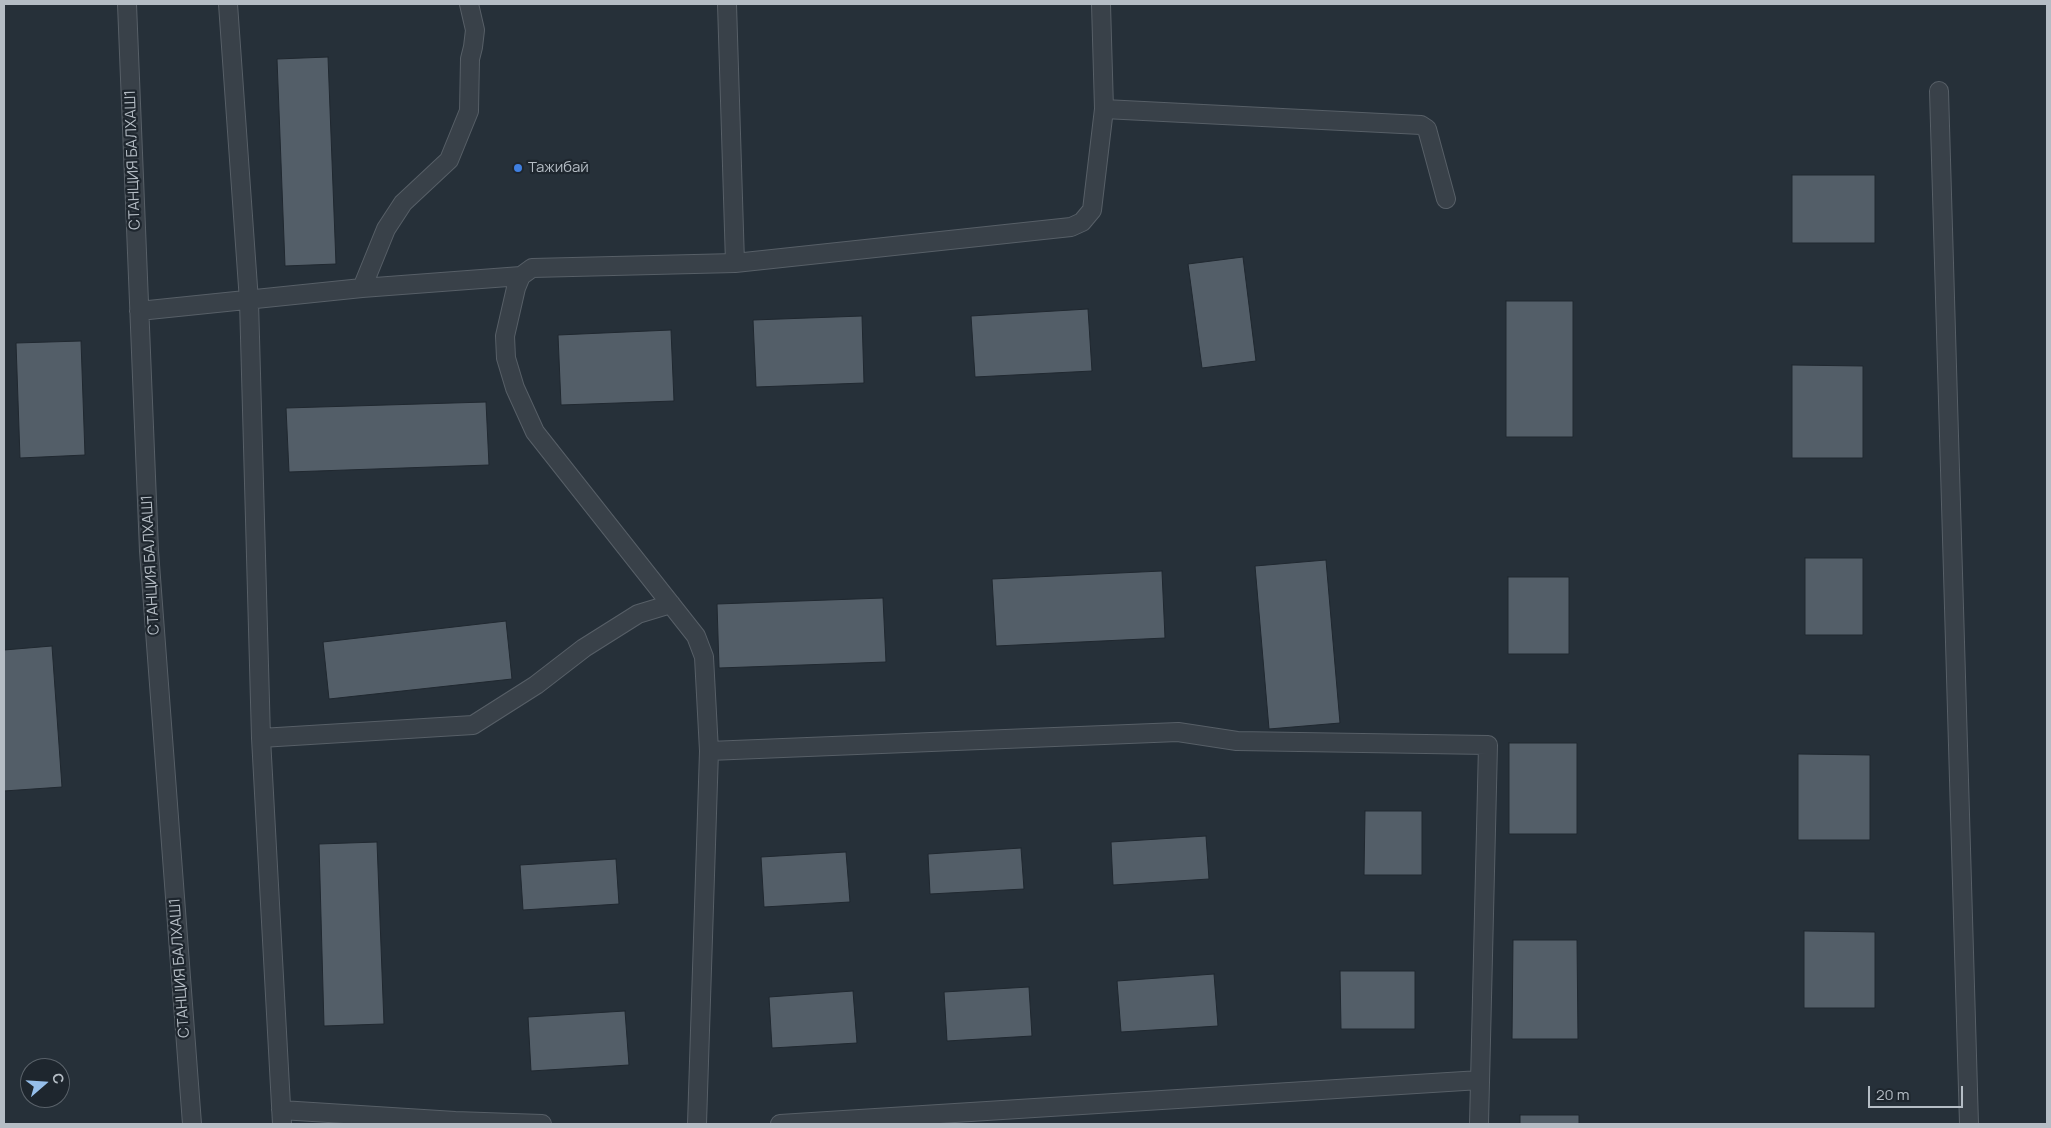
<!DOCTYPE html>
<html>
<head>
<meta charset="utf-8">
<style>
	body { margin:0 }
	#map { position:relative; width:2051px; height:1128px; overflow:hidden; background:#263039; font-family:Manrope,sans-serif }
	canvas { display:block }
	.frame { position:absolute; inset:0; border:5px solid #b5bdc5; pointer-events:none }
	.north { position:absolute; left:20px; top:1058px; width:50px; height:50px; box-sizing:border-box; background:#1e262e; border:1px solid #5a626a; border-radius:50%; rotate:71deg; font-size:14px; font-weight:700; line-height:20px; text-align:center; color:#b5bdc5 }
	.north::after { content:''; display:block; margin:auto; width:18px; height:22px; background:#95beea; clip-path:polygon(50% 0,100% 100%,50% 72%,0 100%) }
	.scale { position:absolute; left:1868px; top:1086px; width:95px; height:22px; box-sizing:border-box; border:2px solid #b5bdc5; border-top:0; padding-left:6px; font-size:15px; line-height:18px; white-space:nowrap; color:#b5bdc5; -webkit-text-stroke:4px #1e262e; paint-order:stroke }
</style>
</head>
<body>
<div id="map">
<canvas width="2051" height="1128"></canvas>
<div class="frame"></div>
<div class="north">С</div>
<div class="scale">20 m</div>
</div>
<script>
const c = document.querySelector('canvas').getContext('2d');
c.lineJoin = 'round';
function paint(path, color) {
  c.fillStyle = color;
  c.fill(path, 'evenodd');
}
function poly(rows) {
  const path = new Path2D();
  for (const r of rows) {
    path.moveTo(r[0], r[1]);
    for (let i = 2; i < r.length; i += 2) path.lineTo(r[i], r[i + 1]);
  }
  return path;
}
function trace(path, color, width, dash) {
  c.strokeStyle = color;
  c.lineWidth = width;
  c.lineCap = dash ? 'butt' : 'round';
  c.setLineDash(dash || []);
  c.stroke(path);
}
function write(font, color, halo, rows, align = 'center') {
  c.font = font + ' Manrope,sans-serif';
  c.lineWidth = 4.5;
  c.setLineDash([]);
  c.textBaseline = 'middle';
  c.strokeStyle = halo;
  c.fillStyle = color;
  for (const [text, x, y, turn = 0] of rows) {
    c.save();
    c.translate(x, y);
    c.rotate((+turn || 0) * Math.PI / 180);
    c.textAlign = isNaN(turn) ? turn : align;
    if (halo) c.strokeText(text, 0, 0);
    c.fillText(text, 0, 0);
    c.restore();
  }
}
const building = poly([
	[328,57,336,264,285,266,277,59,328,57],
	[1792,175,1875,175,1875,243,1792,243,1792,175],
	[1243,257,1256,361,1202,368,1188,264,1243,257],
	[1506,301,1573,301,1573,437,1506,437,1506,301],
	[1088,309,1092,371,975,377,971,316,1088,309],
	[862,316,864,383,756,387,753,320,862,316],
	[671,330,674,401,561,405,558,335,671,330],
	[81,341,85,455,20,458,16,343,81,341],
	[1792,365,1863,366,1863,458,1792,458,1792,365],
	[486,402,489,465,289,472,286,408,486,402],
	[1805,558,1863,558,1863,635,1805,635,1805,558],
	[1326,560,1340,723,1269,729,1255,566,1326,560],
	[1162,571,1165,638,996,646,992,579,1162,571],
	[1508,577,1569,577,1569,654,1508,654,1508,577],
	[883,598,886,662,719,668,717,604,883,598],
	[506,621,512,679,329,699,323,642,506,621],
	[52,646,62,787,4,791,4,650,52,646],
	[1509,743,1577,743,1577,834,1509,834,1509,743],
	[1798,754,1870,755,1870,840,1798,840,1798,754],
	[1365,811,1422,811,1422,875,1364,875,1365,811],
	[1206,836,1209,879,1113,885,1111,842,1206,836],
	[377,842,384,1024,324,1026,319,844,377,842],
	[1021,848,1024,889,930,894,928,854,1021,848],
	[846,852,850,902,764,907,761,857,846,852],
	[616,859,619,904,523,910,520,865,616,859],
	[1804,931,1875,932,1875,1008,1804,1008,1804,931],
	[1513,940,1577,940,1578,1039,1512,1039,1513,940],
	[1340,971,1415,971,1415,1029,1341,1029,1340,971],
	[1214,974,1218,1026,1121,1032,1117,981,1214,974],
	[1029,987,1032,1036,947,1041,944,992,1029,987],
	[853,991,857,1043,772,1048,769,997,853,991],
	[625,1011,629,1065,531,1071,528,1017,625,1011],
	[1520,1115,1579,1115,1579,1124,1520,1124,1520,1115]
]);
paint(building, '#535e68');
trace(building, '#202830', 1);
const service = poly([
	[127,4,149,551,192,1124],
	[228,4,249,301,261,738,282,1124],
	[1101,4,1104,109,1421,125,1427,129,1446,199],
	[1939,91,1969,1124],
	[735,263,1071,227,1082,222,1092,210,1104,109],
	[362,288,386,229,403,203,449,160,469,111,470,59,473,47,475,30,469,4],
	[139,311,362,288,521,276],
	[261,738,473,725,536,685,584,648,638,614,671,604],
	[709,751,704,657,696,636,535,432,515,388,506,358,505,336,516,288,521,276,532,268,735,263,727,4],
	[281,1110,455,1121,542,1124],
	[697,1124,709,751,1178,732,1237,741,1488,745,1479,1124],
	[780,1124,1480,1080]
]);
trace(service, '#575f67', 20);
trace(service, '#394149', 18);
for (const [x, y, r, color] of [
	[518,168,5,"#3f7fe0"]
]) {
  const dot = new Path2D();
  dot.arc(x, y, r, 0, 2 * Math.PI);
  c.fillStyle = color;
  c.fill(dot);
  trace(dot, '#1e262e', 2);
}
write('15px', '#b5bdc5', '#1e262e', [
	["СТАНЦИЯ БАЛХАШ1",133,160,-92],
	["СТАНЦИЯ БАЛХАШ1",151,565,-93],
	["СТАНЦИЯ БАЛХАШ1",180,968,-94]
]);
write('15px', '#b5bdc5', '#1e262e', [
	["Тажибай",528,168]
], 'left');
</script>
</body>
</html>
